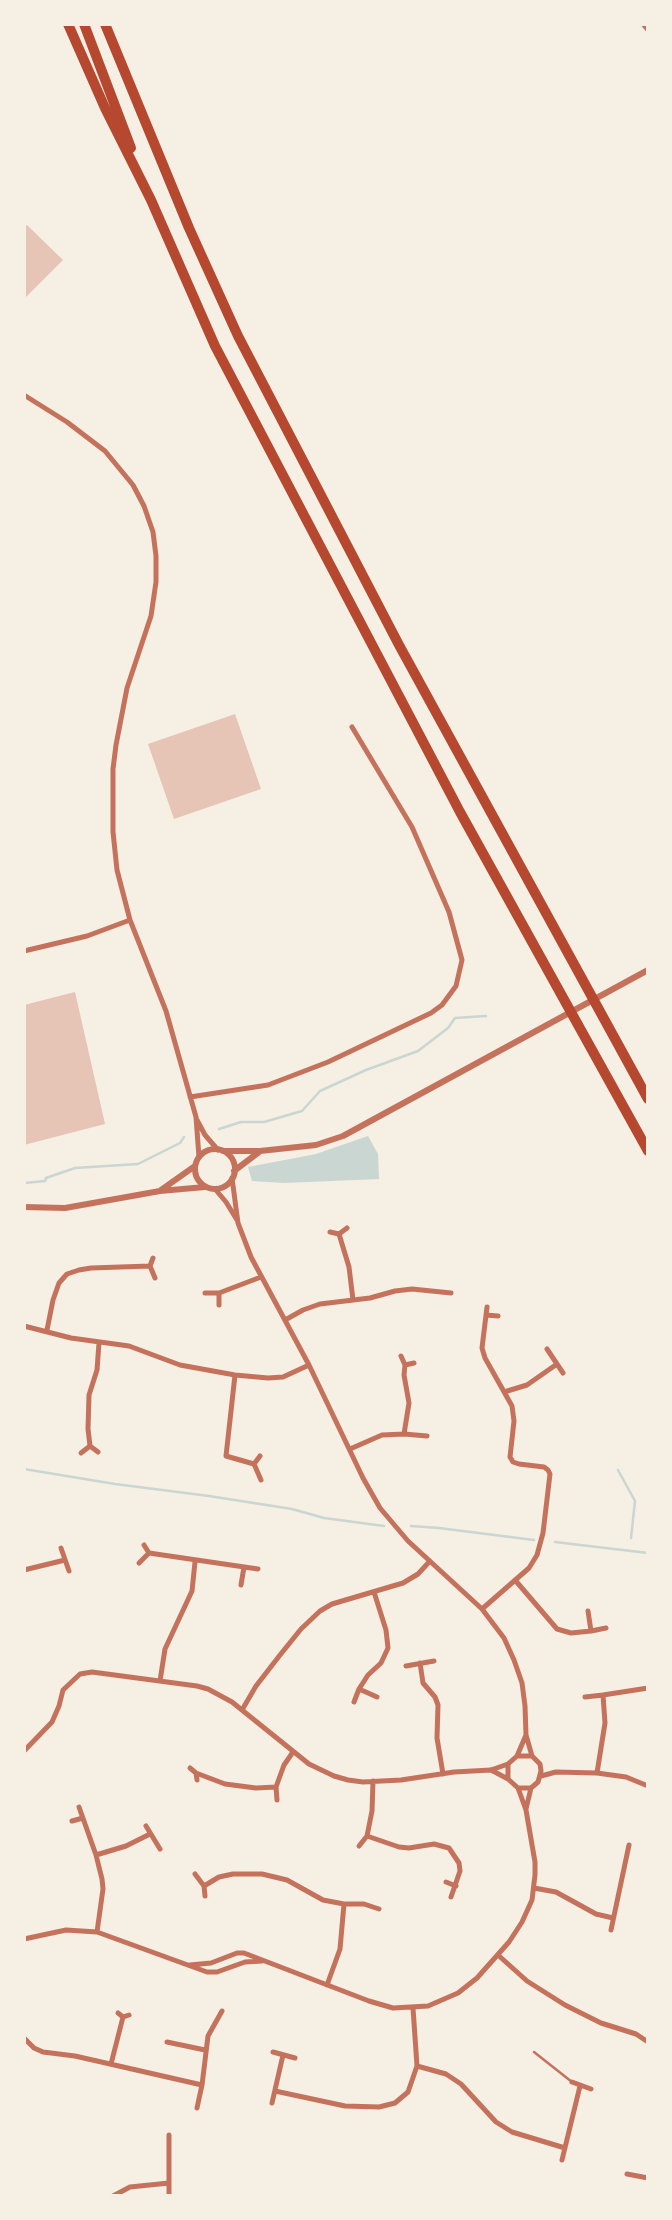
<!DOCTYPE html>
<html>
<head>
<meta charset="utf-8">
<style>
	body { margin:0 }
	#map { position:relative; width:672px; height:2220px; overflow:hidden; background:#f6efe4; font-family:Lato,sans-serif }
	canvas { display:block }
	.frame { position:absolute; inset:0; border:26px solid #f6efe4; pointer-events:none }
</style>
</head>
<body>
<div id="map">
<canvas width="672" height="2220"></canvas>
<div class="frame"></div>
</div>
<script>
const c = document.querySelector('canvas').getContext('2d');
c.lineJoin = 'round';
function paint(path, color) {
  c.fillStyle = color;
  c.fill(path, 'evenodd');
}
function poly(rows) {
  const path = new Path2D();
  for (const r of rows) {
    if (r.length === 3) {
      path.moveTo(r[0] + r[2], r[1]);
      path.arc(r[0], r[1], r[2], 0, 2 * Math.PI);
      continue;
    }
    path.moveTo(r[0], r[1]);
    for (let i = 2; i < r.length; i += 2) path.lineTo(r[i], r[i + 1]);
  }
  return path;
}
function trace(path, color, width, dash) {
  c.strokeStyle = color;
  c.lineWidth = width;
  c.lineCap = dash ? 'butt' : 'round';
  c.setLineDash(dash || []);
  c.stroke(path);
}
paint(poly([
	[368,1136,378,1154,379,1179,284,1183,252,1181,248,1167,316,1154]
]), '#c9d6d2');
trace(poly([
	[219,1129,241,1122,264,1122,302,1111,320,1091,366,1070,418,1051,448,1028,455,1018,486,1016],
	[24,1183,45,1181,46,1178,75,1168,138,1164,180,1143,184,1137],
	[24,1469,115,1484,209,1496,292,1509,324,1518,384,1526],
	[618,1470,635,1501,631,1538],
	[411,1526,439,1528,534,1540],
	[555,1542,648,1553]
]), '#c9d6d2', 2.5);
paint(poly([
	[27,225,63,260,24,299,24,227],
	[235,714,261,789,174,819,148,744],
	[75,992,105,1124,24,1145,24,1005]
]), '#e6c5b7');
trace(poly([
	[534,2052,572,2082]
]), '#c5725c', 2.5);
trace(poly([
	[643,24,648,30],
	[24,395,67,422,105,451,133,485,144,506,153,532,156,556,156,582,151,616,127,688,116,745,113,769,113,832,117,870,130,920,166,1011,196,1117,199,1157],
	[24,951,87,936,130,920],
	[190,1097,268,1085,328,1062,431,1013,442,1005,456,986,462,960,449,912,412,827,352,727],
	[197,1120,205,1135,218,1150],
	[232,1178,238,1223,251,1257,309,1365,363,1478,380,1508,408,1541,482,1609,504,1638,514,1660,522,1683,525,1706,526,1735,532,1756],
	[215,1189,226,1202,237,1220],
	[330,1232,339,1234,347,1228],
	[339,1234,349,1267,353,1300],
	[153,1258,150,1266,155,1278],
	[205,1293,219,1293,261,1277],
	[219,1293,219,1305],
	[486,1315,498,1316],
	[285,1320,303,1310,320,1304,370,1298,395,1291,412,1289,451,1293],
	[24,1326,71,1338,129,1346,180,1365,235,1375,268,1378,283,1377,309,1365],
	[47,1330,53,1300,59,1283,67,1274,79,1270,91,1268,150,1266],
	[547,1349,563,1373],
	[401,1356,405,1365,414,1363],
	[235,1375,226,1456,254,1464],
	[504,1392,527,1385,557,1364],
	[404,1434,427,1436],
	[90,1446,88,1429,89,1395,97,1370,99,1343],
	[350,1449,382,1435,404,1434,409,1403,404,1375,405,1365],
	[81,1453,90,1446,98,1452],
	[260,1456,254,1464,261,1480],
	[61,1548,69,1571],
	[149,1553,258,1569],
	[139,1563,149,1553,144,1545],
	[24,1570,65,1560],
	[515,1580,557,1629,571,1633,591,1631],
	[241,1585,244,1567],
	[482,1609,529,1568,537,1555,543,1533,550,1474,548,1470,544,1467,519,1464,513,1462,510,1457,514,1421,512,1406,485,1358,482,1348,487,1307],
	[588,1611,591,1631,606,1628],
	[420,1663,423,1683,435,1697,438,1705,437,1738,443,1774],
	[406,1666,434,1661],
	[160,1681,165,1649,192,1591,195,1562],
	[359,1689,377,1697],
	[585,1697,603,1695],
	[354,1702,359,1689,368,1675,381,1663,388,1648,386,1630,374,1592],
	[242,1710,256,1686,280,1655,301,1629,320,1611,332,1604,403,1583,418,1574,430,1561],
	[24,1751,52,1722,59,1706,63,1690,80,1674,92,1672,197,1686,208,1689,232,1702,309,1764,334,1776,348,1780,363,1782,401,1780,454,1772,491,1770,508,1764],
	[517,1756,526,1735],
	[190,1768,196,1773,197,1780],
	[491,1770,508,1779],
	[196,1773,225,1784,256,1788,276,1787,284,1765,293,1752],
	[597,1773,605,1723,603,1695,648,1688],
	[541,1776,556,1772,597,1773,626,1777,648,1786],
	[373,1781,372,1811,367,1836,399,1847,409,1848,434,1844,449,1848,459,1863,460,1871,451,1897],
	[276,1787,277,1800],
	[79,1807,96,1855,102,1879,103,1889,97,1932],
	[526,1809,531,1788,538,1782,541,1771,540,1764,532,1756,517,1756,508,1764,508,1779,518,1788,531,1788],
	[72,1821,83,1818],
	[146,1826,160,1849],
	[359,1846,367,1836],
	[96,1855,126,1846,150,1834],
	[195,1874,204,1886,205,1896],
	[446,1882,456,1886],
	[204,1886,219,1877,233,1874,262,1874,287,1880,323,1900,344,1904,364,1904,379,1909],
	[534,1888,556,1892,596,1914,613,1918],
	[611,1930,629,1845],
	[24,1939,66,1930,97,1932,207,1972,217,1972,245,1962,262,1961],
	[498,1955,527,1981,565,2005,601,2023,636,2034,648,2042],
	[190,1965,211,1963,237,1953,244,1953,369,2001,393,2008,428,2006,458,1993,477,1978,509,1942,522,1922,532,1900,535,1875,535,1862,526,1810,518,1788],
	[327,1985,340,1949,344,1904],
	[118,2013,123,2017,129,2015],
	[24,2038,34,2048,43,2052,75,2056,202,2085],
	[167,2042,205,2050],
	[273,2052,295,2058],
	[111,2064,123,2017],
	[417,2066,446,2074,461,2084,496,2122,512,2132,565,2148],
	[572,2082,591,2089],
	[275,2091,345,2106,379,2107,395,2103,408,2092,417,2066,413,2008],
	[272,2103,283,2055],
	[197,2108,202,2085,208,2036,222,2011],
	[562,2160,580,2086],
	[627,2174,648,2178],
	[113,2196,130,2187,169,2183],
	[169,2196,169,2135]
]), '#c5725c', 5);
trace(poly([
	[215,1169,20],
	[223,1151,260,1151,316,1145,343,1136,648,970],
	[234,1171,259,1152],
	[161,1190,195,1166],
	[24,1207,65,1208,160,1191,205,1187]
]), '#c5725c', 6);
trace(poly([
	[68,24,105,108,151,200,215,346,460,812,648,1151],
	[84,24,131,148],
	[105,24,189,228,238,336,399,645,648,1099]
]), '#b5482f', 10);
</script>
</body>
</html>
